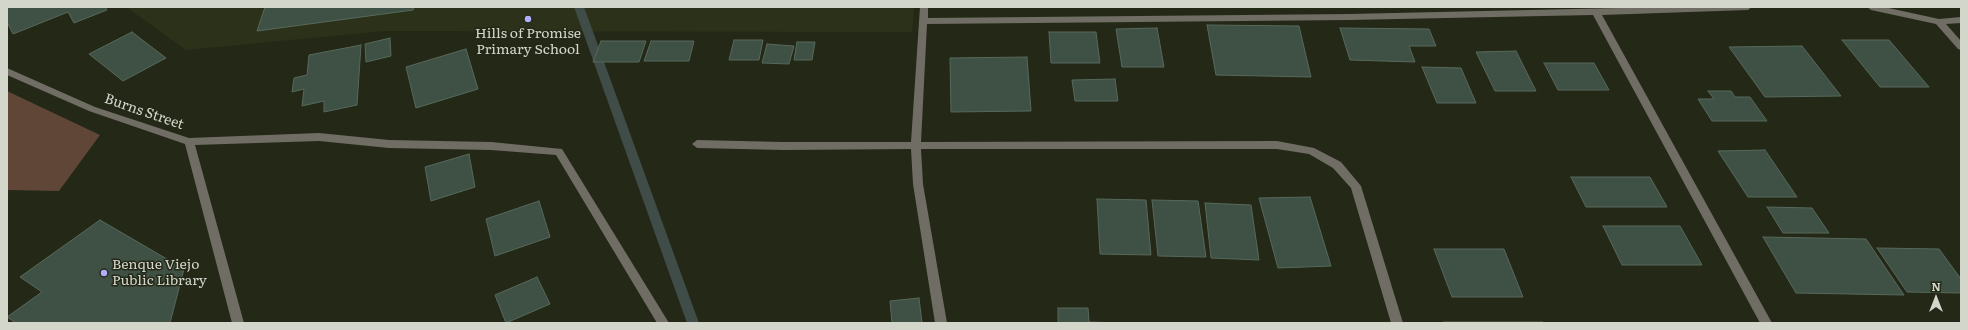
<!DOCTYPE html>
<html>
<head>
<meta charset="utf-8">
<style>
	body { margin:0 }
	#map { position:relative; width:1968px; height:330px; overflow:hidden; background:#242817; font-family:Literata,serif }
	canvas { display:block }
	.frame { position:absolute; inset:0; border:8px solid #d3d6cb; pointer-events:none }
	.north { position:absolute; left:1916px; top:278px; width:40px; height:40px; -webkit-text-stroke:3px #242817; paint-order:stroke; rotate:0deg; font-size:11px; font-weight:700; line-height:16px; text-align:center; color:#d3d6cb }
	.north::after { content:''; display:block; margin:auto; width:14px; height:18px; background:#d3d6cb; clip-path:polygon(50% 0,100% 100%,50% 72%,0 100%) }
</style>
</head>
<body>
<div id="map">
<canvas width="1968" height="330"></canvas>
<div class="frame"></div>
<div class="north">N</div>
</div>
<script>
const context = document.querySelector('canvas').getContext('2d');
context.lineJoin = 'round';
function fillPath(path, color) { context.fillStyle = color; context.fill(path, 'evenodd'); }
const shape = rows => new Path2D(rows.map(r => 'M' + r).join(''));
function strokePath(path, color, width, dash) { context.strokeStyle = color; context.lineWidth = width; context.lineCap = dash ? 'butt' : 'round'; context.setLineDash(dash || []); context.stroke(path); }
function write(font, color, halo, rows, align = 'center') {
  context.font = font + ' Literata,serif'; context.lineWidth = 3; context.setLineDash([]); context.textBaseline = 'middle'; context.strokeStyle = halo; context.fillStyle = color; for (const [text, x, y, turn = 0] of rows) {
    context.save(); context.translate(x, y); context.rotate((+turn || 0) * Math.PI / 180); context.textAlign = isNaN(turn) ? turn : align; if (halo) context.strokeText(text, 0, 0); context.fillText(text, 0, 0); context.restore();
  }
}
const built = shape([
	[126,7,914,7,912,32,384,31,186,50]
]);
const green = shape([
	[7,91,100,135,59,191,7,190]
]);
const stream = shape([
	[574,7,584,7,699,323,687,323,574,7]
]);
const building = shape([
	[7,7,105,7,107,10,74,23,68,12,13,34,7,22,7,7],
	[265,7,414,7,413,10,257,31,265,7],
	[1207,25,1299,26,1311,77,1216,75,1207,25],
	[1157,28,1164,67,1122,67,1116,29,1157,28],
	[1340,28,1429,29,1436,46,1409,46,1415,62,1350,60,1340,28],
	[132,32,166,58,123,81,89,54,132,32],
	[1049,32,1096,32,1100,63,1051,63,1049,32],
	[390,38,391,56,366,62,365,44,390,38],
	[734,40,763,40,759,60,729,60,734,40],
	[1842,40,1889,40,1929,87,1880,87,1842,40],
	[601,41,646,41,639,62,593,62,601,41],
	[651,41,694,41,689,61,644,61,651,41],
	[797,42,815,42,812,60,794,60,797,42],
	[767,44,794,46,789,64,762,63,767,44],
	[361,45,357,105,324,112,324,101,302,106,304,89,292,92,294,78,307,75,309,55,361,45],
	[1802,46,1841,96,1765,97,1729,47,1802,46],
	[466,49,478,89,416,108,406,67,466,49],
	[1516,51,1536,91,1495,91,1476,52,1516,51],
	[1027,57,1031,111,951,112,950,58,1027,57],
	[1544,63,1594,63,1609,90,1558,90,1544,63],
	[1422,67,1461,68,1476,103,1437,103,1422,67],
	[1115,79,1118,101,1075,101,1072,80,1115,79],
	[1708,91,1731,91,1735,97,1750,97,1767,121,1712,121,1698,99,1714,99,1708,91],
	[1765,150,1797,197,1748,197,1718,151,1765,150],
	[469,154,475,187,431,201,425,167,469,154],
	[1571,177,1650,177,1667,207,1586,207,1571,177],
	[1310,197,1331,266,1278,268,1259,198,1310,197],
	[1097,199,1146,200,1151,255,1100,254,1097,199],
	[1152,200,1198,201,1206,257,1158,256,1152,200],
	[539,201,550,237,495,256,486,219,539,201],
	[1205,203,1251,205,1259,260,1211,258,1205,203],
	[1767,207,1812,208,1829,233,1783,233,1767,207],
	[100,220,184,269,170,323,16,323,7,317,42,292,20,277,100,220],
	[1603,226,1680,226,1702,265,1622,265,1603,226],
	[1763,237,1866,239,1904,295,1796,293,1763,237],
	[1877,248,1939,249,1961,279,1961,293,1907,292,1877,248],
	[1434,249,1504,249,1523,297,1452,297,1434,249],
	[537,277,550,304,506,323,495,295,537,277],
	[919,298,922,323,892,323,890,301,919,298],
	[1058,308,1088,308,1089,322,1123,323,1058,323,1058,308],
	[1444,322,1543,322,1544,323,1444,323,1444,322]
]);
const minor = shape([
	[920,7,928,7,928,18,1349,14,1663,7,1752,7,1748,10,1602,15,1772,323,1760,323,1593,15,1349,20,927,24,921,142,1277,141,1314,148,1341,162,1361,186,1403,323,1391,323,1351,188,1333,168,1309,154,1277,149,921,149,923,184,947,323,935,323,913,184,911,149,783,150,697,148,692,144,697,140,783,142,911,142,920,7],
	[1867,7,1884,7,1939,19,1961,17,1961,23,1946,24,1961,41,1961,50,1958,49,1936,24,1871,10,1867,7],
	[7,68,95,107,189,138,319,133,389,140,491,142,562,149,669,323,657,323,556,155,491,150,389,148,319,141,195,145,244,323,232,323,185,144,89,111,7,75,7,68]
]);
const markers = [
	[528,19,4,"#afaefa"],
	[104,273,4,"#afaefa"]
];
const poiNames = [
	["Hills of Promise",528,34],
	["Primary School",528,50],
	["Benque Viejo",112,265,"left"],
	["Public Library",112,281,"left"]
];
const streetNames = [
	["Burns Street",144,112,19]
];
fillPath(built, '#2c321a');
fillPath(green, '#5f4636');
fillPath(stream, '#3f4c47');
fillPath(building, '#3f5144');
strokePath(building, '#57695c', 1);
fillPath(minor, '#706d64');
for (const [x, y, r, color] of markers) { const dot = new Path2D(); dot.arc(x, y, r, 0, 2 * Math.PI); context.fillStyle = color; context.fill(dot); strokePath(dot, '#242817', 1.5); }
write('14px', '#d3d6cb', '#242817', poiNames);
write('14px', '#d3d6cb', '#242817', streetNames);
</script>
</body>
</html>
